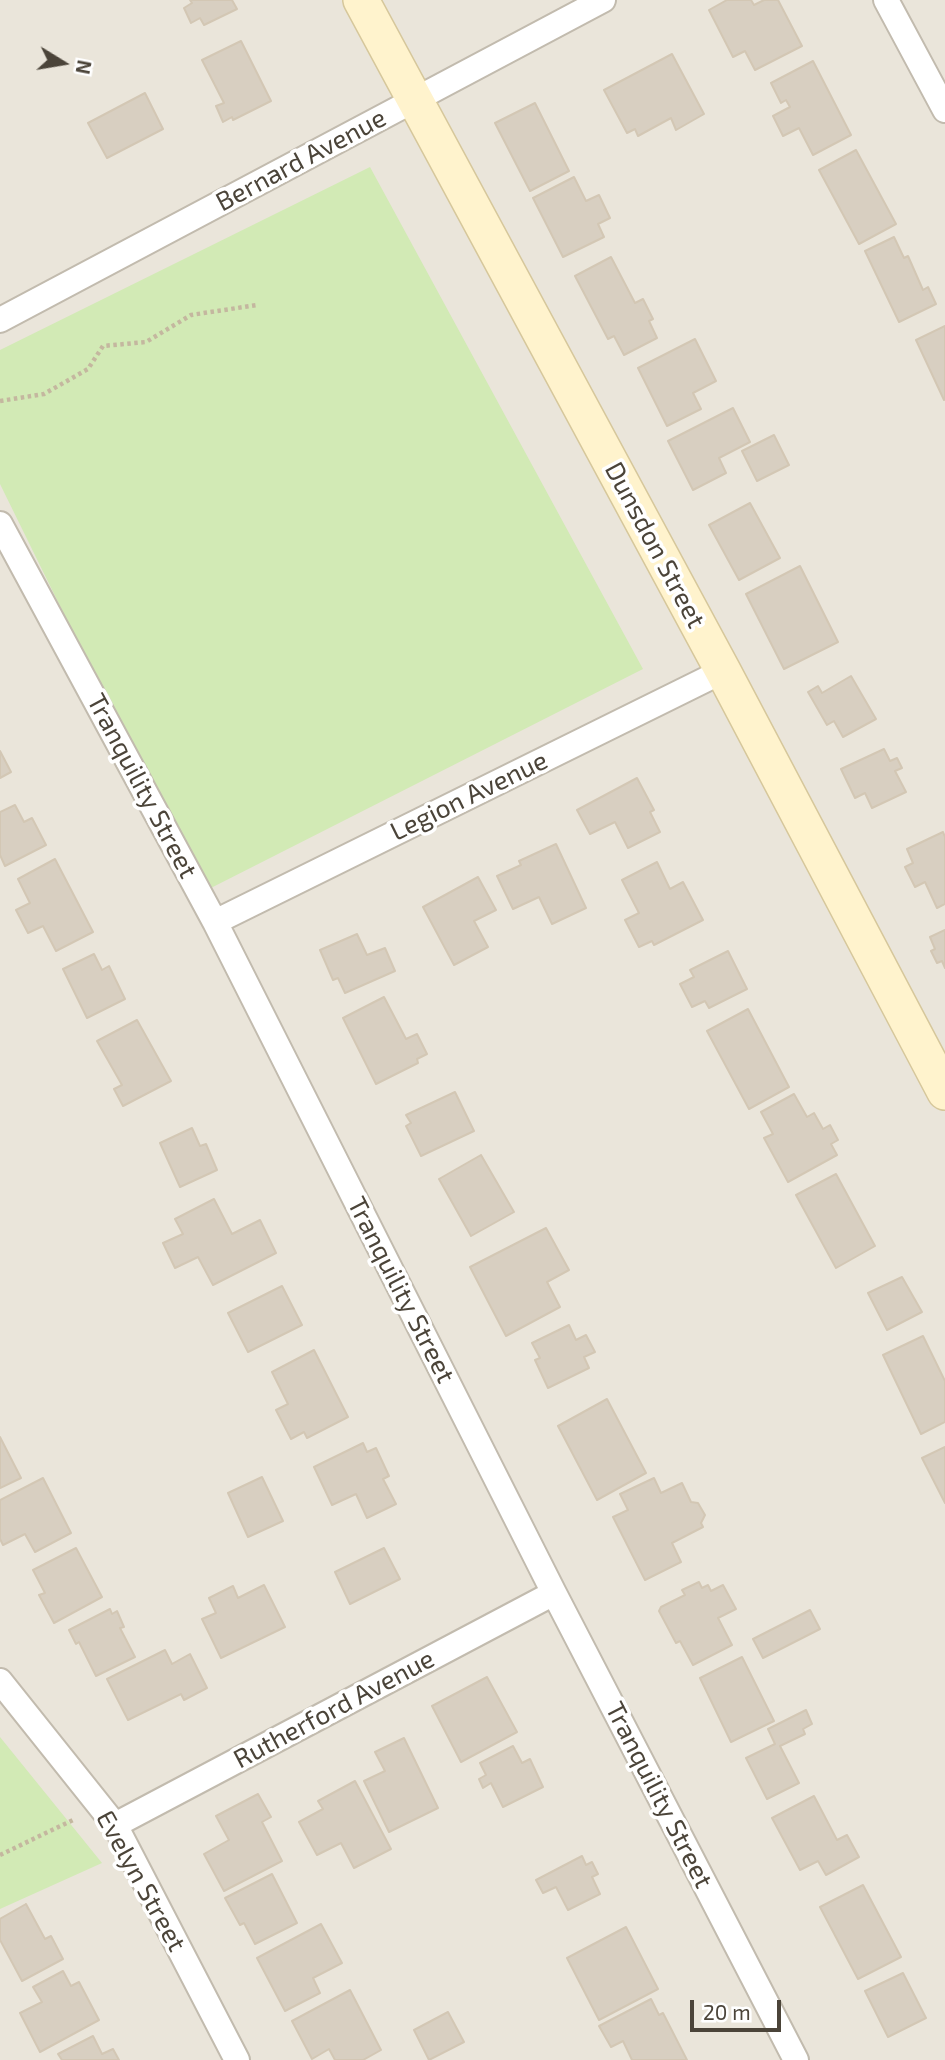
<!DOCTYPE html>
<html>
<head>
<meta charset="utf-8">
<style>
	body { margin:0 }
	#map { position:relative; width:945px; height:2060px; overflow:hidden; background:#f6f3ec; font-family:"Exo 2",sans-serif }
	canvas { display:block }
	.north { position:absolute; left:28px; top:28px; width:70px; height:70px; -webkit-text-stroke:5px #fff; paint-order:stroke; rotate:101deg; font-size:19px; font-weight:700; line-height:28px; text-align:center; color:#4b4439 }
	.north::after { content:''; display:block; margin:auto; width:24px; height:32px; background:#4b4439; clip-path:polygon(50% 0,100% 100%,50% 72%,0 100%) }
	.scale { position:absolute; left:690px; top:2000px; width:91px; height:32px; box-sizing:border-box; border:4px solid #4b4439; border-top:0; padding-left:9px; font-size:21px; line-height:24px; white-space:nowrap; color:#4b4439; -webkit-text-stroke:5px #fff; paint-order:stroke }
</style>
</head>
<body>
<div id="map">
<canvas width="945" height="2060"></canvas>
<div class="north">N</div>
<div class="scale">20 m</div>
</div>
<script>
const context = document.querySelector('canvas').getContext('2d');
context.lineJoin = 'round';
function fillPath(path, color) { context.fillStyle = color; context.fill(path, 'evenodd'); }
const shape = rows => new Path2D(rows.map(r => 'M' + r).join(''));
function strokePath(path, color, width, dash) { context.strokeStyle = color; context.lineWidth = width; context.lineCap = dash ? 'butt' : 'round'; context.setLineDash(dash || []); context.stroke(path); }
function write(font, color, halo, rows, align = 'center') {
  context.font = font + ' "Exo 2",sans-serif'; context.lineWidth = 7; context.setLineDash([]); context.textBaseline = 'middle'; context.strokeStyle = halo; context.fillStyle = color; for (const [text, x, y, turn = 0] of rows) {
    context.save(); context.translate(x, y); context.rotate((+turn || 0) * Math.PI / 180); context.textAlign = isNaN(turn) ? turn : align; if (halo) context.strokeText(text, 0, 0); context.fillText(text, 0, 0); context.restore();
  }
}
const residential = shape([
	[0,0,945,0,945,2060,0,2060]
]);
const green = shape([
	[370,167,643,669,201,893,0,484,0,350],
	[0,1737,102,1863,0,1909]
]);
const building = shape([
	[190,0,232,0,237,9,204,25,200,18,191,23,184,8,192,3,190,0],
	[727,0,751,0,754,5,764,0,778,0,802,46,755,70,745,51,733,57,709,10,727,0],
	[241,41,271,101,233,120,232,117,223,122,216,106,224,103,202,60,241,41],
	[672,54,704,114,676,130,671,118,638,136,635,129,627,133,604,90,672,54],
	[813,61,851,135,813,155,799,128,783,136,773,116,790,107,786,100,781,103,771,83,813,61],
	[145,93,163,129,107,158,88,123,145,93],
	[535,103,569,171,530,191,495,123,535,103],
	[856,150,896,224,859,244,819,170,856,150],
	[574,177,586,201,599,195,610,218,598,224,604,237,563,257,533,198,574,177],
	[894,237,904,258,908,256,923,290,928,287,936,304,899,322,865,251,894,237],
	[611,257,635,303,643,299,653,319,649,321,657,338,624,355,614,336,608,339,575,276,611,257],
	[945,326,945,399,944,400,916,340,945,326],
	[695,339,716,381,693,393,701,409,667,426,638,368,695,339],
	[733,408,750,442,719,458,726,473,693,490,668,441,733,408],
	[774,435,789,465,757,481,742,451,774,435],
	[750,503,780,558,739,580,709,525,750,503],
	[800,566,838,642,784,669,746,594,800,566],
	[851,676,876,719,843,737,834,721,827,725,808,692,818,686,822,693,851,676],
	[884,749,890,761,897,758,902,768,895,771,906,792,872,808,865,793,855,798,841,769,884,749],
	[0,751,11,772,0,778,0,751],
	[637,778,654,810,650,812,660,832,628,848,615,822,590,834,577,810,637,778],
	[15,805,24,822,32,818,46,845,5,866,0,855,0,812,15,805],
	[943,832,945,837,945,904,937,908,925,882,915,887,905,867,913,863,907,849,943,832],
	[556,844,586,908,552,924,539,897,513,909,497,876,521,865,519,861,556,844],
	[55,859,93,932,56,951,43,926,28,933,16,910,30,903,18,879,55,859],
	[657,862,670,889,683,882,703,920,654,945,652,941,639,947,625,920,639,913,622,880,657,862],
	[478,877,496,910,474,921,488,947,454,965,423,907,478,877],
	[945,930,945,968,942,961,937,963,931,951,935,949,930,937,945,930],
	[357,934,367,955,385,948,395,971,345,993,338,978,333,980,320,950,357,934],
	[728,951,747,989,709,1008,705,1001,692,1007,680,984,694,977,690,970,728,951],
	[94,954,102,970,109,966,125,999,87,1018,63,969,94,954],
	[384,997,406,1039,417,1034,427,1054,417,1059,418,1063,376,1084,343,1018,384,997],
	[748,1009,789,1087,749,1109,707,1031,748,1009],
	[137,1020,171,1081,123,1106,114,1089,122,1085,97,1041,137,1020],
	[455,1092,474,1131,421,1156,406,1126,411,1123,406,1115,455,1092],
	[794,1094,807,1117,814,1113,823,1129,830,1125,838,1140,831,1144,837,1155,788,1182,764,1138,773,1134,761,1112,794,1094],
	[192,1128,200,1146,206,1144,217,1170,180,1187,160,1143,192,1128],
	[481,1155,514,1212,471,1236,439,1179,481,1155],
	[836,1174,875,1246,836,1268,796,1195,836,1174],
	[214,1199,232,1234,260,1220,276,1253,213,1285,198,1257,175,1268,163,1243,183,1234,175,1219,214,1199],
	[546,1228,569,1270,547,1282,560,1307,506,1336,470,1267,546,1228],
	[902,1277,922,1312,887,1330,868,1293,902,1277],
	[282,1286,302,1325,248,1352,228,1313,282,1286],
	[569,1325,576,1340,586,1335,595,1352,584,1357,589,1368,548,1388,535,1360,540,1358,532,1343,569,1325],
	[923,1336,945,1381,945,1422,921,1434,883,1355,923,1336],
	[314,1350,348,1417,307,1438,304,1432,291,1439,276,1410,288,1404,272,1372,314,1350],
	[607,1399,646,1473,597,1500,558,1426,607,1399],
	[0,1437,21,1478,0,1488,0,1437],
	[363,1443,367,1452,376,1448,389,1476,383,1479,396,1504,367,1518,356,1494,332,1505,314,1467,363,1443],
	[945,1447,945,1503,922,1458,945,1447],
	[262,1477,283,1521,248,1537,228,1493,262,1477],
	[43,1478,71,1533,35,1552,25,1534,3,1545,0,1539,0,1500,43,1478],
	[654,1478,661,1493,682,1483,691,1502,698,1503,705,1515,701,1523,703,1527,672,1543,681,1562,645,1580,613,1517,628,1510,620,1494,654,1478],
	[76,1548,102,1597,54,1623,39,1595,45,1593,33,1570,76,1548],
	[384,1548,400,1579,350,1604,335,1572,384,1548],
	[699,1582,702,1588,708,1585,711,1591,723,1585,736,1609,718,1618,732,1645,693,1665,680,1641,676,1643,659,1611,661,1607,685,1595,682,1590,699,1582],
	[264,1585,285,1627,221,1658,202,1619,216,1613,209,1598,233,1586,238,1598,264,1585],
	[110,1609,112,1614,117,1611,124,1627,120,1628,135,1657,96,1676,79,1642,76,1644,69,1630,110,1609],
	[810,1610,820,1629,763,1658,753,1639,810,1610],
	[165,1650,172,1664,190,1654,207,1688,184,1700,181,1694,128,1720,107,1679,165,1650],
	[742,1657,774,1721,731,1742,700,1678,742,1657],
	[487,1677,517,1732,461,1762,432,1706,487,1677],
	[806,1710,812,1724,803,1729,805,1734,780,1746,799,1783,767,1799,746,1758,775,1744,768,1729,806,1710],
	[404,1738,438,1808,389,1832,364,1781,385,1771,375,1752,404,1738],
	[513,1746,522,1763,530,1759,543,1787,503,1807,491,1783,483,1788,479,1779,486,1775,480,1763,513,1746],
	[355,1781,391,1849,354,1868,341,1843,317,1855,299,1822,323,1809,318,1801,355,1781],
	[258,1794,271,1817,262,1822,282,1861,224,1891,204,1854,229,1840,216,1816,258,1794],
	[814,1796,837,1840,847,1835,859,1857,826,1875,818,1861,800,1870,772,1818,814,1796],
	[582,1856,586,1865,592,1862,598,1874,592,1877,600,1894,568,1910,556,1887,543,1893,536,1880,582,1856],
	[272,1874,297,1923,255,1944,244,1923,240,1925,225,1898,272,1874],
	[863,1885,901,1957,858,1979,820,1907,863,1885],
	[26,1904,45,1939,51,1936,63,1959,22,1981,0,1940,0,1919,26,1904],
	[321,1924,342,1963,313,1978,320,1993,285,2011,257,1958,321,1924],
	[626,1927,658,1989,599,2020,567,1958,626,1927],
	[63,1971,71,1986,79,1982,99,2020,40,2052,20,2013,42,2002,33,1987,63,1971],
	[903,1973,926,2018,888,2037,865,1991,903,1973],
	[350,1990,381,2050,363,2060,335,2060,329,2049,312,2059,292,2021,350,1990],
	[651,1999,659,2015,663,2013,687,2060,632,2060,623,2041,611,2047,599,2026,651,1999],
	[448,2012,464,2042,429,2060,414,2030,448,2012],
	[93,2036,102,2054,113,2049,119,2060,62,2060,58,2054,93,2036]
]);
const path = shape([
	[0,401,44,394,88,369,103,346,146,342,191,315,257,305],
	[0,1855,75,1819]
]);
const street = shape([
	[886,0,945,110],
	[0,320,603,0],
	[0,524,215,922,554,1593,796,2060],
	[215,922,723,671],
	[0,1681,115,1825,237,2060],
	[115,1825,554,1593]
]);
const secondary = shape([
	[361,0,723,671,945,1092]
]);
const streetNames = [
	["Bernard Avenue",301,160,-28],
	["Dunsdon Street",655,545,62],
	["Tranquility Street",142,786,62],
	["Legion Avenue",469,796,-26],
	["Tranquility Street",401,1290,63],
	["Rutherford Avenue",334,1709,-28],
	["Tranquility Street",659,1795,63],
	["Evelyn Street",141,1881,61]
];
fillPath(residential, '#eae5da');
fillPath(green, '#d2eab5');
fillPath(building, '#d8cfc1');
strokePath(building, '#d3c7b4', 2);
strokePath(street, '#c2bbae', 28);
strokePath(secondary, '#d6c79b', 38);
strokePath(path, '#c4b79f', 4.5, [3.5, 3.5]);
strokePath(street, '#fff', 24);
strokePath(secondary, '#fff3cd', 35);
write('26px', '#4b4439', '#fff', streetNames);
</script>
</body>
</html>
